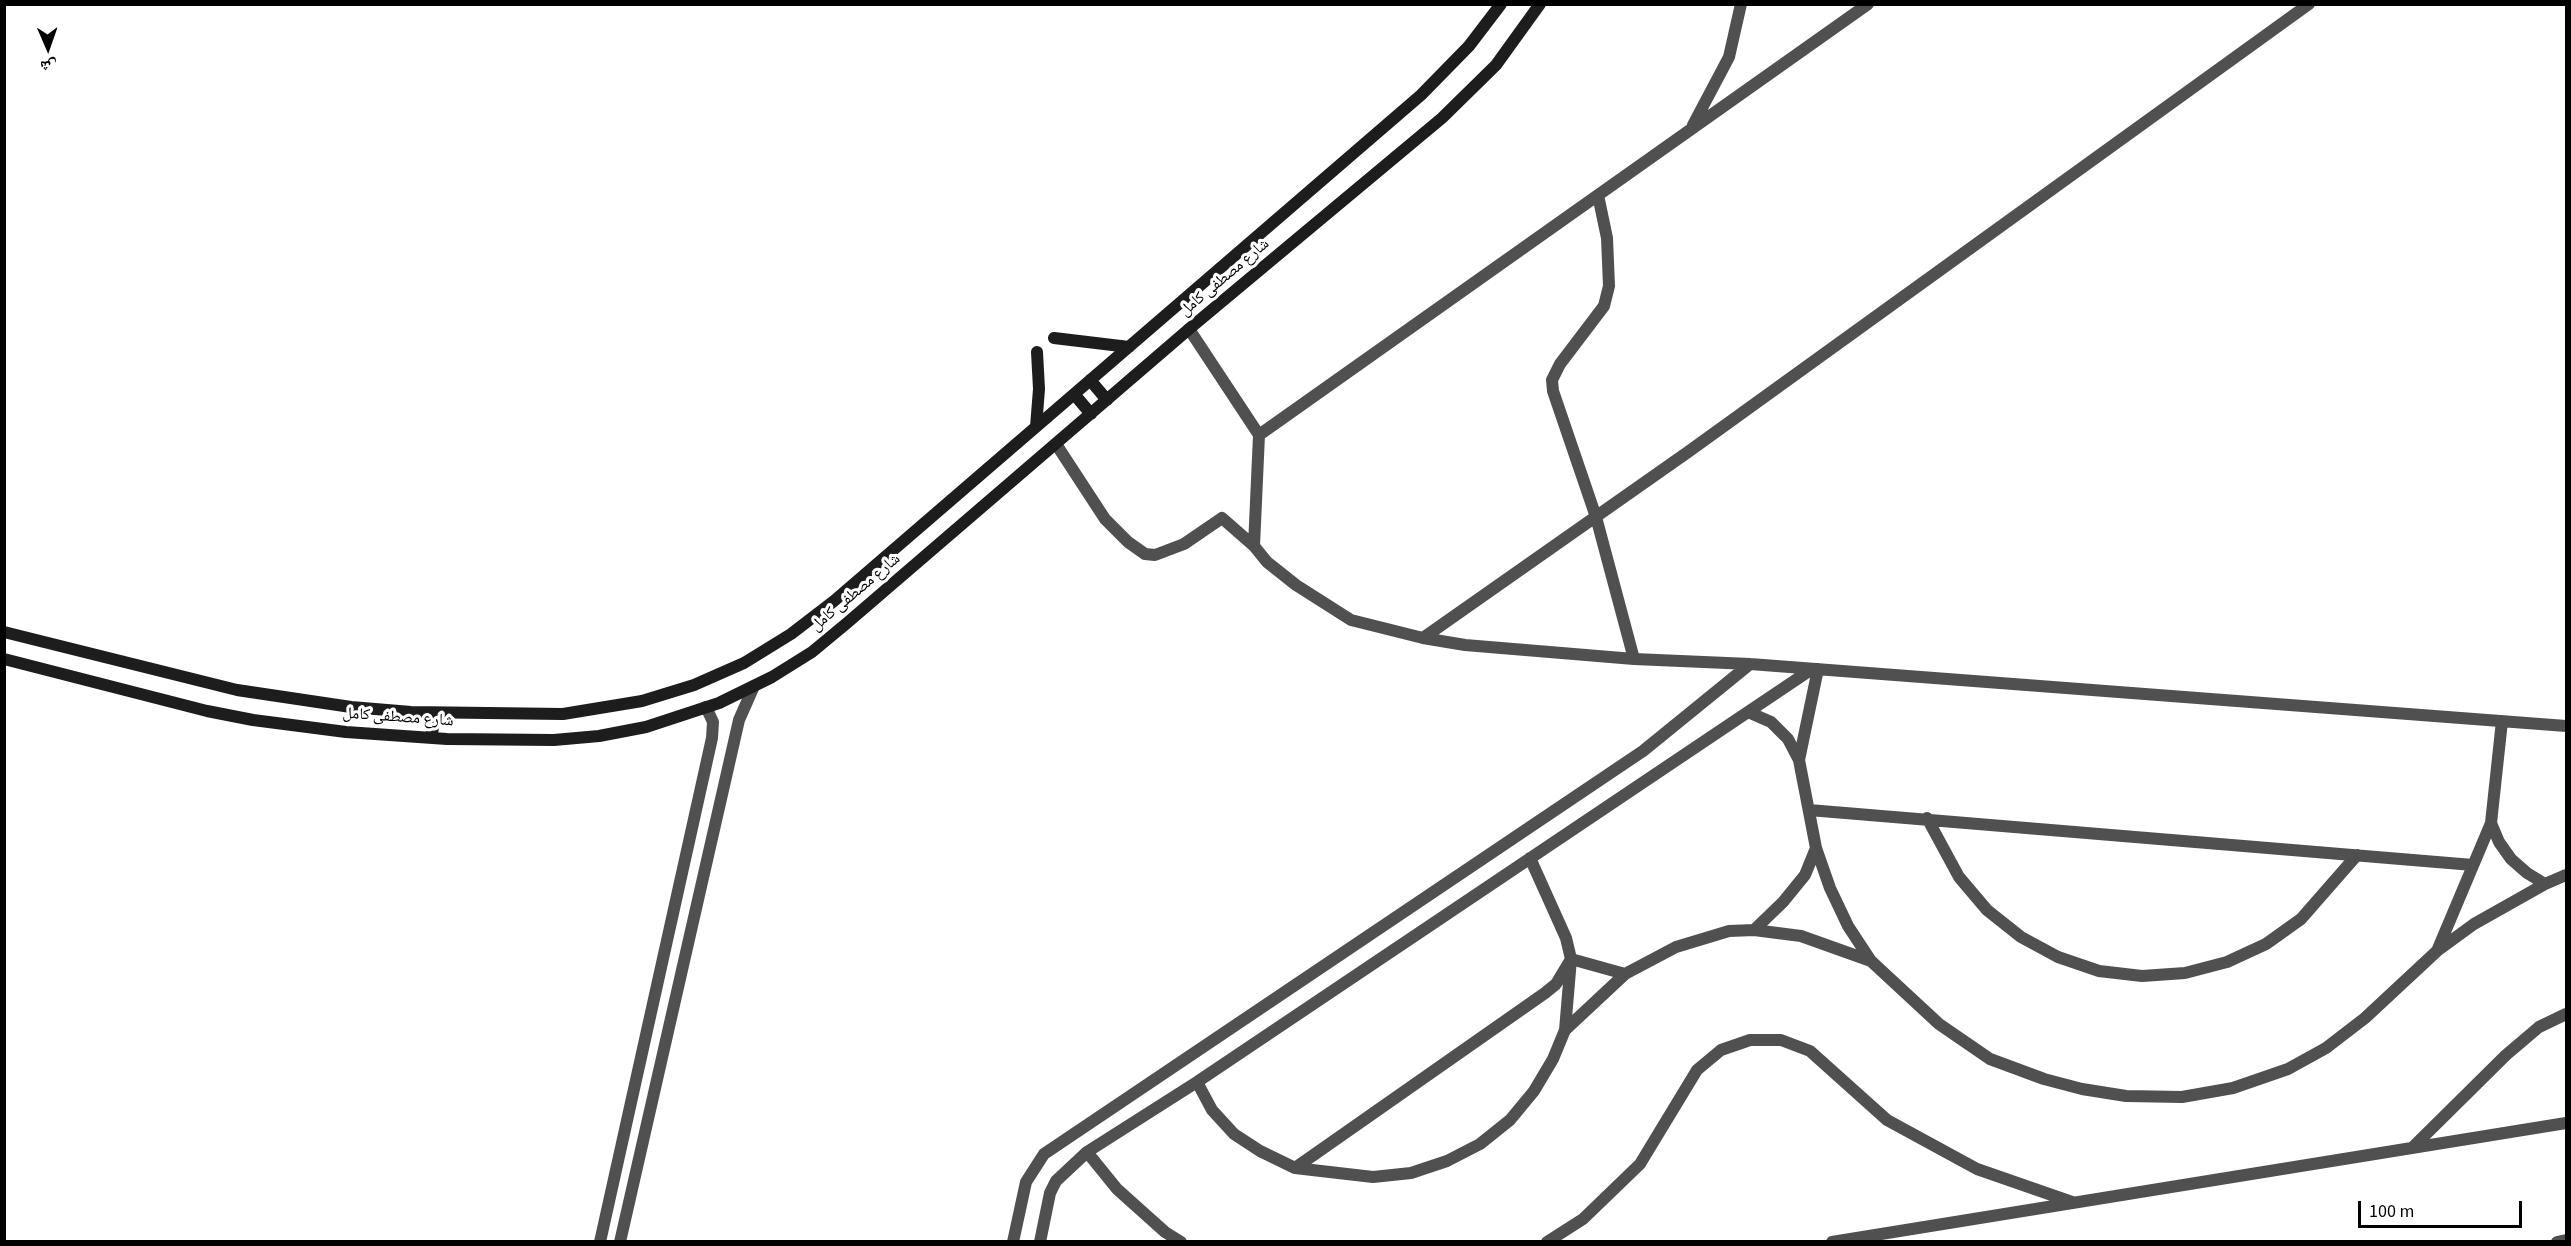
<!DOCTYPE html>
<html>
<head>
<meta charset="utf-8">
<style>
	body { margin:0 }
	#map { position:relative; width:2571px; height:1246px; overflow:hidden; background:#fff; font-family:"Source Sans 3","Noto Naskh Arabic",sans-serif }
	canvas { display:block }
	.frame { position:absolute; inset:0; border:6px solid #000; pointer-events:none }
	.north { position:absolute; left:18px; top:18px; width:60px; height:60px; -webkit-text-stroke:4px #fff; paint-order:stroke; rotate:178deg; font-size:16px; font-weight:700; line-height:24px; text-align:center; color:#000 }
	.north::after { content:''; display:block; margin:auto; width:21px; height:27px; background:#000; clip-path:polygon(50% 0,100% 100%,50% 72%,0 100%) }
	.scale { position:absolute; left:2358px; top:1201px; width:164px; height:27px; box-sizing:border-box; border:3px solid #000; border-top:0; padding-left:8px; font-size:18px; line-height:21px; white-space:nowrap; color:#000; -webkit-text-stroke:4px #fff; paint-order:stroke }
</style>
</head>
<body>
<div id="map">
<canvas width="2571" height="1246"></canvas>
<div class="frame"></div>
<div class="north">ش</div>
<div class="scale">100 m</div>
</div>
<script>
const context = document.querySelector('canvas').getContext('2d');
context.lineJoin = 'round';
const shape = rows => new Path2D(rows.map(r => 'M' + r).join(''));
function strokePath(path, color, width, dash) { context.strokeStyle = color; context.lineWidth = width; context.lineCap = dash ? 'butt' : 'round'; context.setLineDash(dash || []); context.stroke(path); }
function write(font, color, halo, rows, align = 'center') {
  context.font = font + ' "Source Sans 3","Noto Naskh Arabic",sans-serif'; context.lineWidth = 6; context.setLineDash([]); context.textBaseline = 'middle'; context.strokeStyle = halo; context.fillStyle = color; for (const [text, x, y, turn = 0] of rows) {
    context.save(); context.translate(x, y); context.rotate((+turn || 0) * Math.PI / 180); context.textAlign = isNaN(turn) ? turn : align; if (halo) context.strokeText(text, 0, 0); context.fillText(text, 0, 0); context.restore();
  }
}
const street = shape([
	[1693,125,1729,57,1741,4],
	[1598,195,1607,238,1609,286,1604,306,1560,364,1552,380,1553,391,1596,517,1634,659],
	[1189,329,1259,435,1254,546,1267,562,1296,585,1351,620,1423,638,1465,645,1634,659,1750,664,2566,726],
	[1259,435,1868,4],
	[1056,444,1105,519,1128,542,1145,554,1155,555,1184,544,1222,518,1254,546],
	[1423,638,1688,452,2309,4],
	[1818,669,1799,760,1816,848,1830,888,1848,926,1871,961],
	[1748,712,1771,722,1788,739,1799,760],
	[1809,810,2473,865],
	[1927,818,1959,877,1987,910,2021,937,2058,957,2099,971,2142,976,2185,973,2227,962,2266,944,2301,919,2357,855],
	[2491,823,2499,842,2511,859,2527,873,2545,884],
	[1754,930,1783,902,1805,875,1816,848],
	[2437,951,2491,823,2502,721],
	[1565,1030,1625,974,1676,947,1729,931,1754,930,1801,936,1871,961,1939,1024,1990,1059,2044,1079,2082,1089,2126,1096,2182,1097,2233,1088,2288,1069,2326,1048,2365,1018,2437,951,2474,924,2545,884,2566,875],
	[1197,1082,1212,1110,1234,1134,1260,1151,1295,1168,1373,1177,1411,1173,1447,1161,1480,1144,1510,1120,1534,1091,1553,1059,1565,1030,1571,959,1566,938,1530,858],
	[2413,1147,2506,1055,2539,1027,2566,1014],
	[1087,1152,1117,1189,1165,1232,1181,1242],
	[1295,1168,1545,993,1556,984,1571,959,1625,974],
	[600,1242,712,738,713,722,706,707],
	[620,1242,739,720,754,686],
	[1013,1242,1026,1182,1044,1154,1643,751,1750,664],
	[1040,1242,1050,1193,1056,1181,1087,1152,1197,1082,1812,669],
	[1547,1242,1583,1219,1640,1164,1697,1070,1721,1050,1750,1040,1781,1040,1810,1051,1887,1120,1977,1169,2072,1202],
	[1832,1242,2566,1123],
	[2557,1242,2566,1240]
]);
const secondary = shape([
	[1054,338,1129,347],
	[1090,380,1107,400],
	[1074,394,1091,414],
	[1036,427,1039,389,1037,352],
	[4,632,237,690,351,707,411,712,563,714,642,701,694,685,744,663,791,634,834,601,1421,95,1469,46,1501,4],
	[4,659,207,711,253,720,346,732,447,739,554,740,599,736,646,727,719,703,772,677,812,652,847,623,1189,329,1442,118,1496,65,1540,4],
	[432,737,434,713]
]);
const streetNames = [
	["شارع مصطفى كامل",1225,278,-40],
	["شارع مصطفى كامل",856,593,-40],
	["شارع مصطفى كامل",398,718,4]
];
strokePath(street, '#505050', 12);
strokePath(secondary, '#1d1d1d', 12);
write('16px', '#000', '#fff', streetNames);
</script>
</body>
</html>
